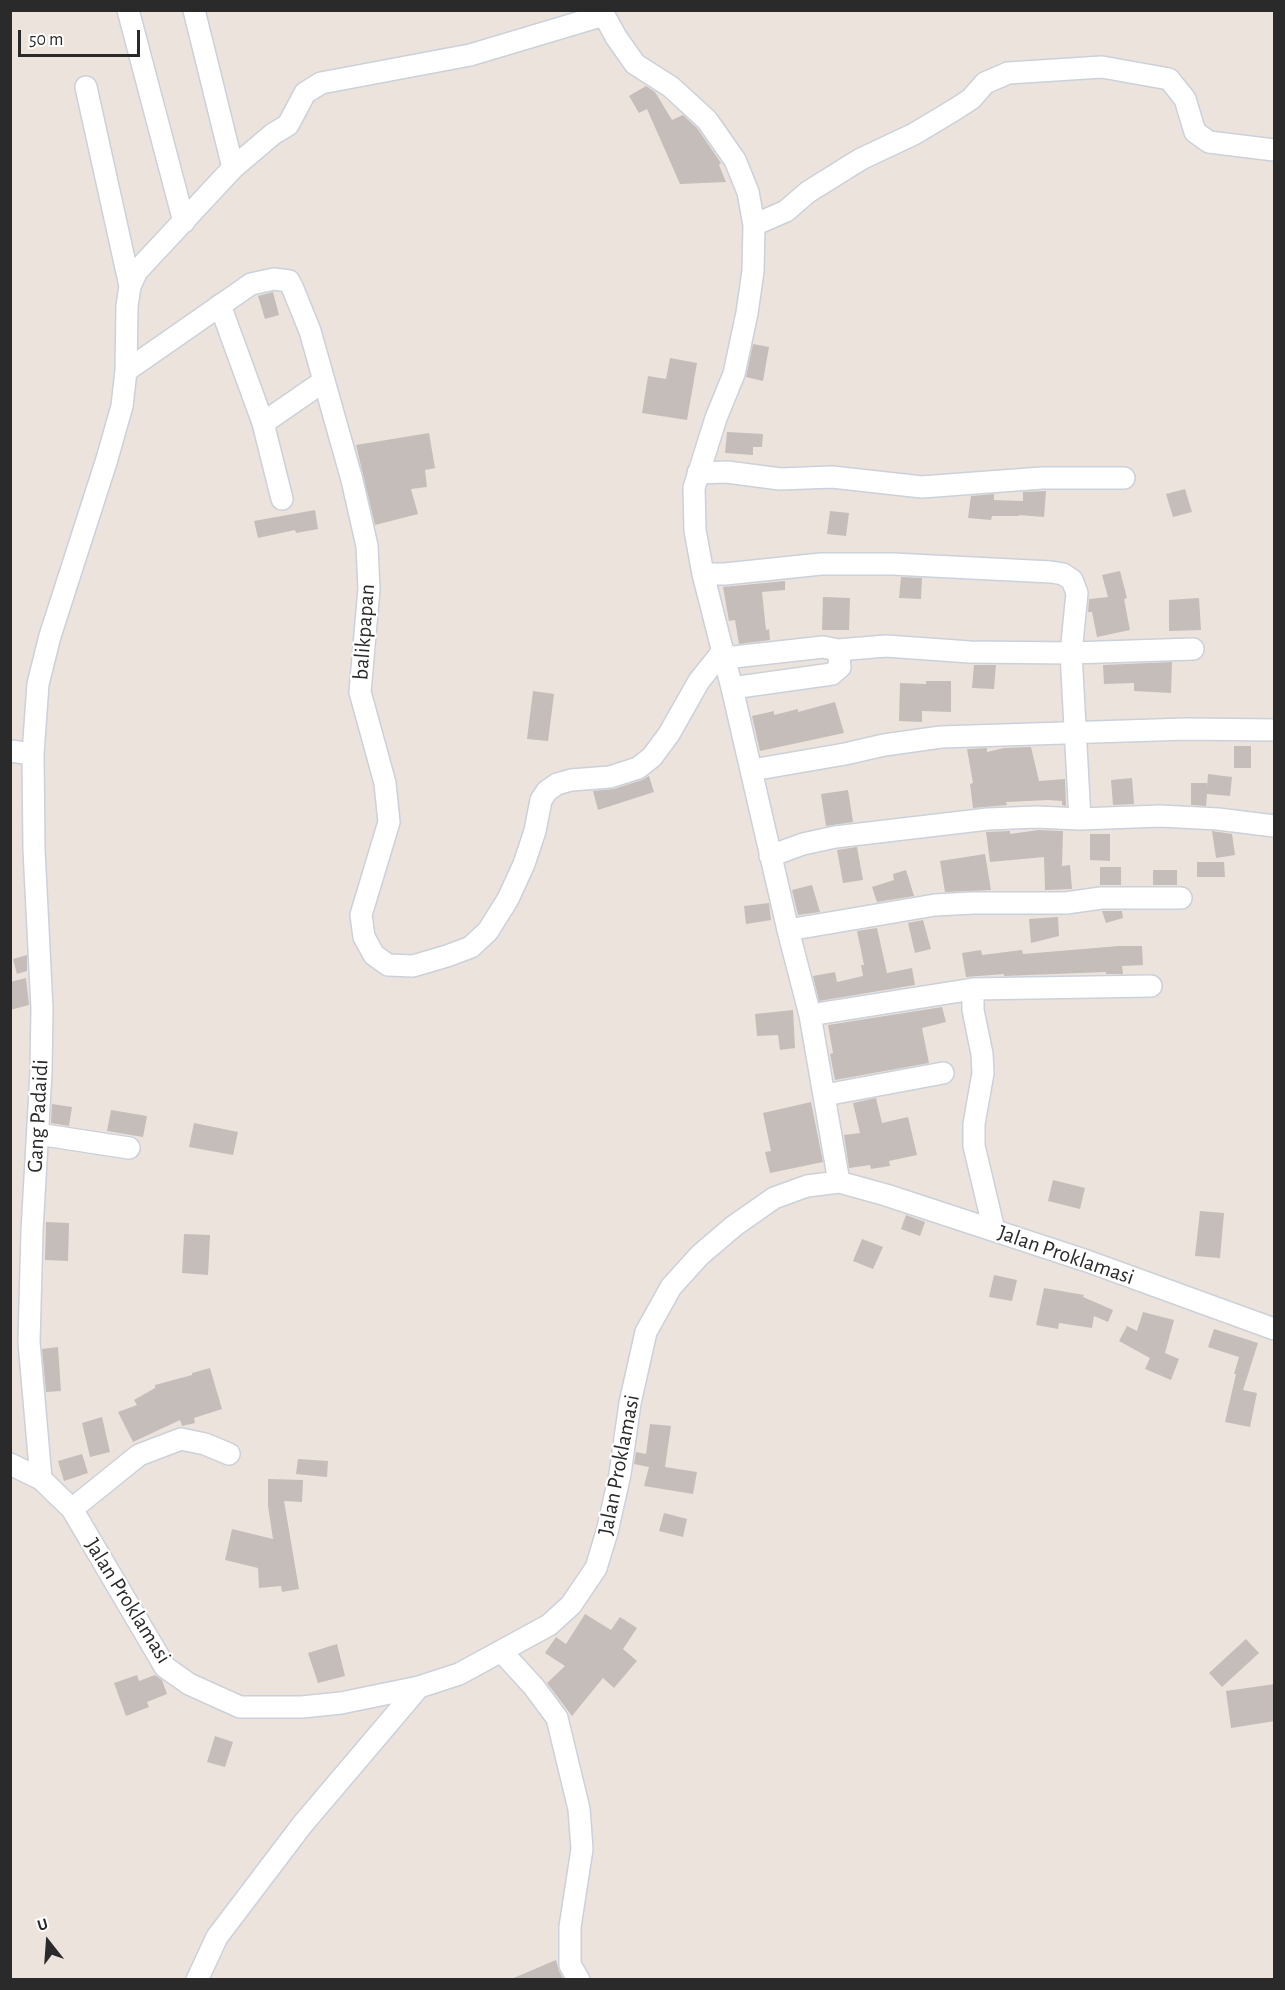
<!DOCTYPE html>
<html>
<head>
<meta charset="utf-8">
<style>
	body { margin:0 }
	#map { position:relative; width:1285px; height:1990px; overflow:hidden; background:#ece3dd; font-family:"Alegreya Sans",sans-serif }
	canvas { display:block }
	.frame { position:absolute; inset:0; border:12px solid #2a2a2a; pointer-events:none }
	.north { position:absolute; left:18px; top:1912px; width:60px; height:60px; -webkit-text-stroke:4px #fff; paint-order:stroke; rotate:343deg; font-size:16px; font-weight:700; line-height:24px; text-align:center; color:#2a2a2a }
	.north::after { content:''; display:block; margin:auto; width:21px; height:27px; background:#2a2a2a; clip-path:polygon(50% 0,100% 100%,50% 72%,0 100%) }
	.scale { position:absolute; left:18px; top:30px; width:122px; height:27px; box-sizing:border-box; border:3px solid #2a2a2a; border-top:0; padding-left:8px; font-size:18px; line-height:21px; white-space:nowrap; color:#2a2a2a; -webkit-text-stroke:4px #fff; paint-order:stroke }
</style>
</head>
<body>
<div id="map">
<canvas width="1285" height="1990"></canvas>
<div class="frame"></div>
<div class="north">U</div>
<div class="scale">50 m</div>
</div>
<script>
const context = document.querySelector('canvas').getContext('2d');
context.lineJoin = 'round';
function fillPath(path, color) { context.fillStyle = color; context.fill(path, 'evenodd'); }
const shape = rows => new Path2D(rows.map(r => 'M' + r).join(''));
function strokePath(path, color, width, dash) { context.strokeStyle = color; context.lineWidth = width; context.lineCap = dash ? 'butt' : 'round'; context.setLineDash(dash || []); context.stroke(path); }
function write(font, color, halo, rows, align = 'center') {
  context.font = font + ' "Alegreya Sans",sans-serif'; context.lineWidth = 4.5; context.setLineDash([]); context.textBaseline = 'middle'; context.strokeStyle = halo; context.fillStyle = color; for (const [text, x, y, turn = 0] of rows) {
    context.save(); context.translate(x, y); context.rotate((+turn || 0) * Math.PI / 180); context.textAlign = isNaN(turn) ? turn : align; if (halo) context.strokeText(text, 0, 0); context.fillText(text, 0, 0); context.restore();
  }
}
const building = shape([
	[646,86,655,92,672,120,683,115,697,128,721,163,719,165,726,182,680,184,647,109,639,113,629,96],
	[273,292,279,315,265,319,258,296],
	[753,344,769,347,763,381,746,377],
	[670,358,697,363,687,420,642,413,648,376,666,379],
	[727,432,763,434,762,447,753,447,753,455,725,453],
	[429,433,435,468,425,470,427,487,411,489,418,514,375,525,356,445],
	[1185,489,1192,512,1173,517,1166,494],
	[1046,491,1044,517,1019,515,1019,516,992,516,991,520,968,518,971,496,994,494,994,500,1023,501,1023,492],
	[315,510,318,529,296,533,295,530,258,538,254,521],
	[830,511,849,513,846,536,827,534],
	[1120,571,1127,598,1124,599,1130,630,1097,637,1092,612,1088,612,1089,599,1108,597,1102,575],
	[901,577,922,578,921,599,899,598],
	[785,581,785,590,762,592,766,630,769,629,770,640,739,644,735,620,729,621,723,587],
	[823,597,850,598,849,630,822,630],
	[1199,598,1201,630,1169,631,1169,600],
	[1172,662,1171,693,1134,691,1134,683,1104,684,1103,665],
	[974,665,996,665,994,689,972,688],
	[926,681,951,681,951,712,922,711,922,722,899,721,900,683,926,684],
	[533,691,554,694,548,741,527,739],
	[835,702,844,733,760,751,752,716,774,711,774,715,798,709,798,712],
	[1234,746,1251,746,1251,768,1234,768],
	[1031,747,1039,781,1065,779,1066,806,1062,805,1062,801,1048,800,1006,802,1007,805,973,808,970,784,973,783,967,749,987,748,987,752,1004,748],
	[1208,774,1232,777,1230,796,1207,794,1206,806,1191,805,1191,783,1207,783,1207,788],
	[649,776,654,792,598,810,593,791,614,789,642,780],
	[1132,778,1134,804,1113,805,1111,780],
	[848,790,853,822,826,826,821,794],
	[1039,830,1063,831,1062,866,1070,865,1072,889,1045,890,1044,857,990,862,986,832,1010,831,1010,834],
	[1212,831,1232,834,1235,855,1216,858],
	[1090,834,1110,834,1110,861,1090,860],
	[857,847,863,880,843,883,837,850],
	[985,854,991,890,945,892,940,861],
	[1197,862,1224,862,1225,877,1197,877],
	[1100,867,1121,867,1121,885,1100,885],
	[906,870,914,896,877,902,872,887,894,880,893,874],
	[1153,870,1177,870,1177,885,1153,885],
	[812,885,820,912,798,915,792,890],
	[769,903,771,920,746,924,744,906],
	[1102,911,1122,911,1123,918,1106,923],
	[1058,917,1059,936,1031,943,1029,919],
	[923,920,931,949,915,953,908,923],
	[877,928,887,973,912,968,915,985,819,1001,813,976,835,972,837,982,863,976,861,965,864,965,857,931],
	[1119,946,1142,946,1143,965,1122,966,1123,974,1106,974,1106,972,1004,976,1004,974,966,977,962,953,981,950,982,955,1022,950,1023,954],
	[27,955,27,971,17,974,13,959],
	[26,978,29,1005,10,1010,10,982],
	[942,1007,946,1022,922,1028,929,1063,835,1080,830,1054,833,1053,828,1025],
	[793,1010,795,1048,780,1050,778,1035,757,1036,755,1014],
	[876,1098,882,1123,908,1117,917,1155,889,1161,890,1166,871,1169,870,1165,849,1168,844,1135,860,1133,853,1103],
	[811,1102,823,1162,770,1173,765,1152,771,1151,763,1113],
	[52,1104,72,1107,69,1126,51,1123],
	[111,1110,147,1116,143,1137,107,1131],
	[194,1123,238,1132,233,1155,189,1147],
	[1053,1180,1085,1188,1080,1209,1048,1201],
	[1200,1211,1224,1213,1220,1258,1195,1256],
	[906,1215,925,1222,920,1236,901,1229],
	[46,1222,69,1223,68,1261,45,1260],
	[184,1234,210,1235,208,1275,182,1273],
	[862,1239,883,1247,873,1269,853,1261],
	[994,1275,1017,1280,1012,1301,989,1297],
	[1044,1288,1084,1295,1083,1297,1113,1310,1108,1322,1094,1316,1092,1328,1059,1323,1058,1329,1036,1325],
	[1143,1312,1174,1320,1165,1353,1179,1359,1171,1380,1145,1369,1150,1358,1119,1341,1127,1326,1137,1331],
	[1214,1329,1258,1343,1243,1390,1257,1393,1250,1427,1225,1422,1236,1374,1234,1374,1239,1357,1208,1347],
	[58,1347,61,1391,46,1392,42,1349],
	[210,1368,222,1409,194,1418,195,1423,182,1426,180,1420,133,1442,118,1412,137,1405,134,1400,155,1388,155,1385,192,1375,192,1373],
	[102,1417,110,1452,90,1457,82,1423],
	[650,1424,671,1426,665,1467,697,1472,693,1494,644,1486,649,1467,634,1464,636,1452,646,1454],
	[82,1454,88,1473,64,1481,58,1461],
	[298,1459,328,1461,327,1477,296,1474],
	[268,1479,303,1480,302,1502,284,1501,299,1589,282,1592,281,1586,259,1588,258,1568,225,1560,232,1529,273,1539,268,1506],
	[664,1513,687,1519,683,1537,659,1531],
	[585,1614,611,1630,620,1617,637,1628,623,1649,637,1661,614,1688,603,1678,572,1716,547,1683,565,1666,545,1653,556,1637,566,1644],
	[1246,1639,1259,1653,1222,1687,1209,1673],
	[337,1644,345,1676,318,1683,308,1653],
	[137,1675,139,1681,155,1675,162,1680,167,1694,147,1702,149,1707,126,1716,114,1683],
	[1275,1684,1275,1721,1231,1728,1226,1691],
	[215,1736,233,1742,225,1767,207,1762],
	[556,1960,559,1971,564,1980,509,1980]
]);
const minor = shape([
	[128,10,184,222],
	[194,10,233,168],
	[604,10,604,15,616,37,635,64,671,87,707,120,735,160,748,192,754,225,753,271,747,313,734,374,716,418,694,488,695,530,703,574,732,688,788,930,810,1015,839,1182],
	[86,87,130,286],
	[754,225,786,211,808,192,861,159,914,134,954,110,971,99,985,83,1008,73,1102,67,1169,79,1185,99,1195,132,1209,142,1274,150],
	[220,305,263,423,282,499],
	[126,371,251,284,274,279,289,281,293,289,310,331,352,480,367,546,369,589,360,692,385,783,389,822,361,915,364,937,374,955,388,965,413,966,447,956,471,947,488,931,508,899,524,864,535,831,541,800,547,791,557,784,571,780,610,777,638,768,652,757,669,734,699,681,723,651],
	[263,423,324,381],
	[698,473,727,472,780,479,832,477,922,487,1042,478,1124,478],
	[703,574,725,574,821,564,893,564,1051,572,1063,574,1072,580,1077,593,1071,653,1080,819],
	[725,658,823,647,838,650,886,646,970,652,1071,653,1193,649],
	[732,688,832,674,840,667,838,650],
	[10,751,33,754],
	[752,770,845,754,884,745,941,737,1186,729,1274,730],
	[770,856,803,844,835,837,988,819,1037,817,1080,819,1160,816,1218,819,1274,826],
	[788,930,935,905,973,903,1066,903,1101,898,1181,898],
	[810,1015,973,989],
	[825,1095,943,1073],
	[38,1134,129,1148],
	[994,1230,974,1146,974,1124,983,1073,982,1054,973,1010,973,989,1151,986],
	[10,1464,41,1479,72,1509,165,1667,189,1684,240,1707,302,1707,341,1703,419,1687,459,1674,549,1625,571,1605,596,1568,607,1532,620,1474,630,1403,646,1332,671,1287,700,1255,734,1226,774,1198,807,1186,839,1182,886,1195,1087,1261,1274,1329],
	[41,1479,29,1342,32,1231,41,1072,42,1008,34,850,33,754,38,684,50,636,107,459,122,406,126,371,127,306,130,286,137,271,233,168,273,134,288,125,305,93,321,83,470,55,604,15],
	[72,1509,139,1455,181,1439,205,1444,229,1454],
	[502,1652,534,1687,557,1718,579,1809,582,1849,570,1927,570,1965,579,1980],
	[197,1980,217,1937,302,1825,419,1687]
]);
const streetNames = [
	["balikpapan",364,632,-86],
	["Gang Padaidi",38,1116,-87],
	["Jalan Proklamasi",1066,1255,19],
	["Jalan Proklamasi",619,1465,-79],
	["Jalan Proklamasi",128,1601,58]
];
fillPath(building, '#c4bdb9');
strokePath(minor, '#cbd1db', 24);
strokePath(minor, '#fff', 21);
write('22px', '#2a2a2a', '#fff', streetNames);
</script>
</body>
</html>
